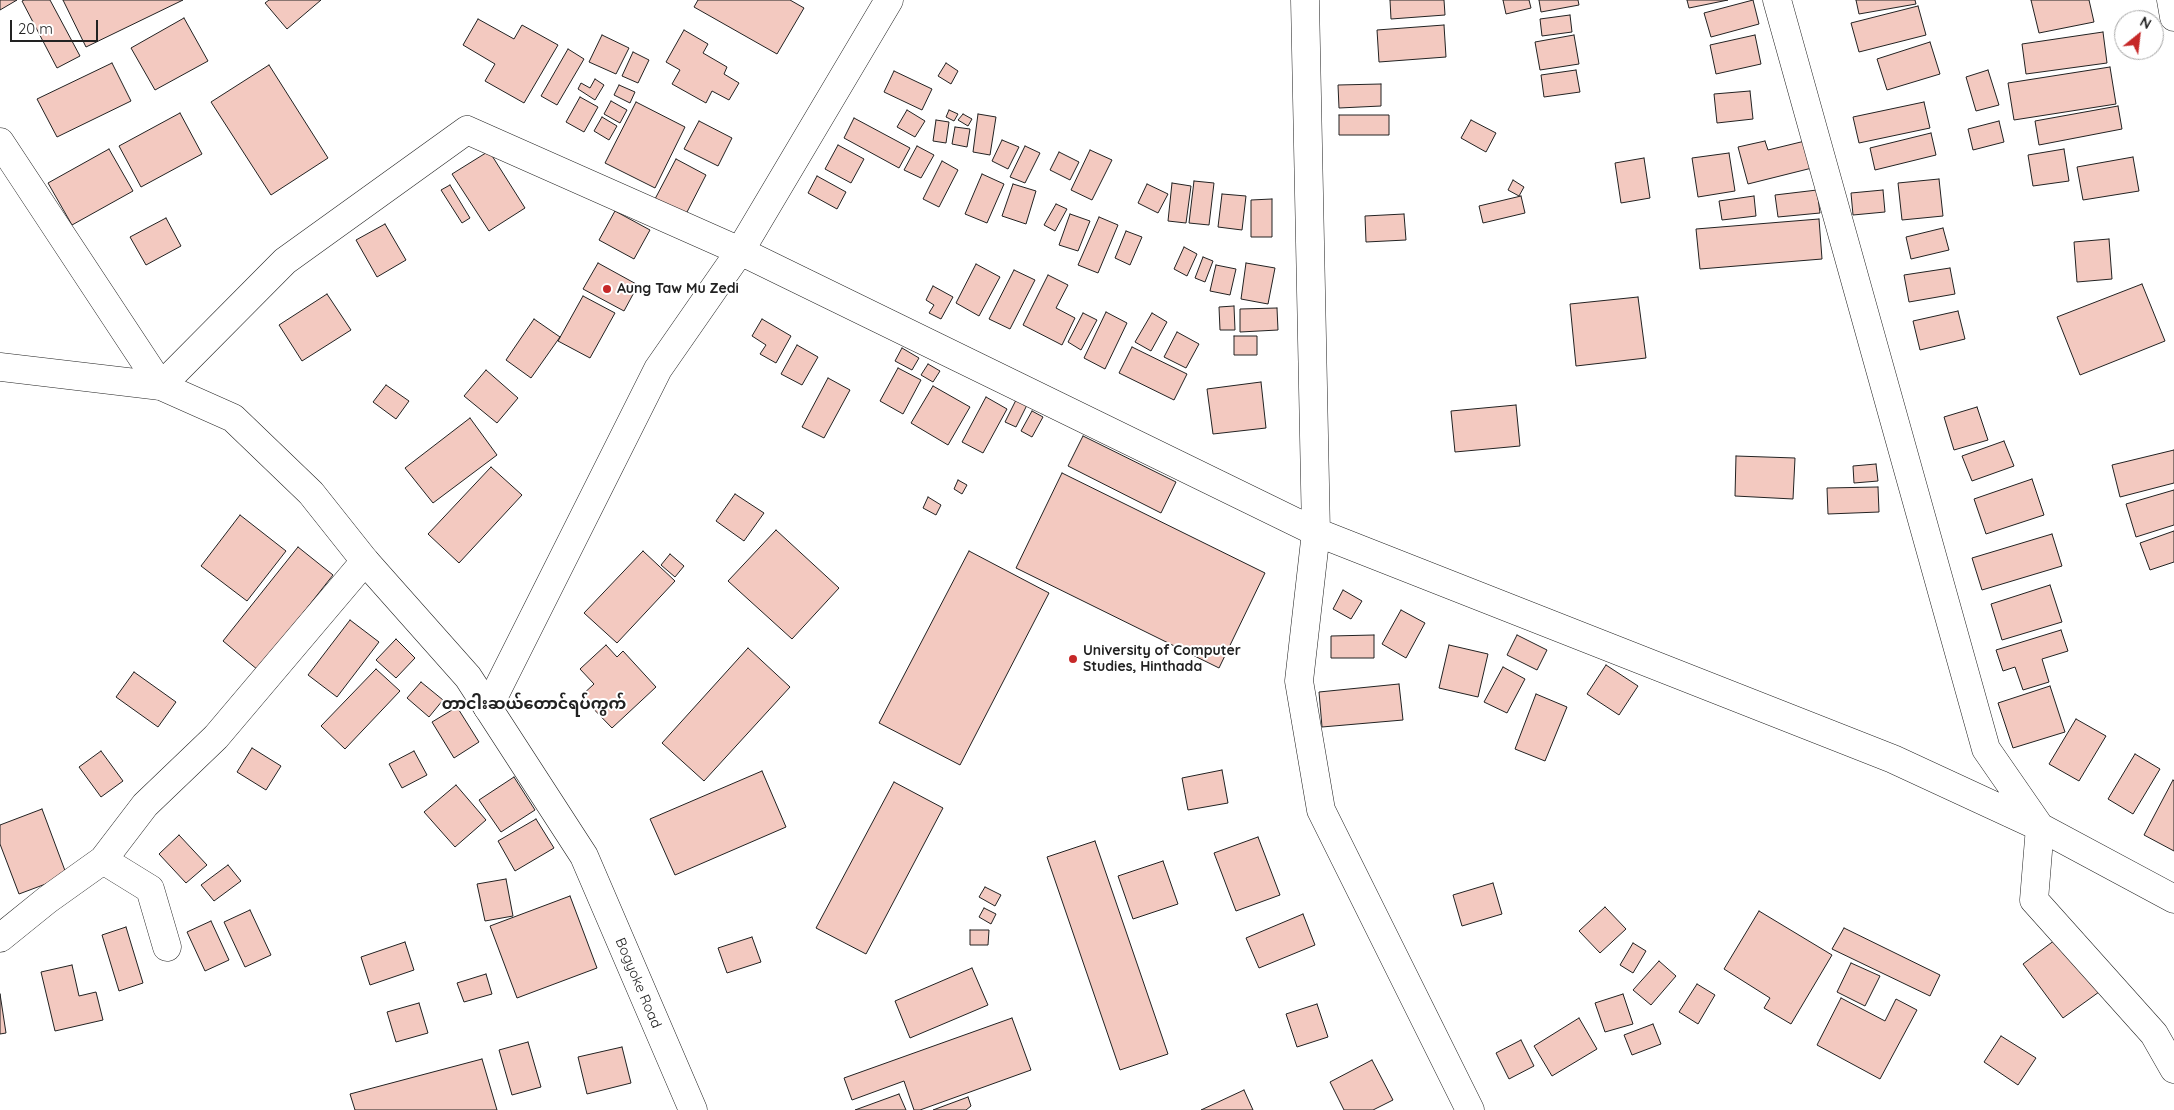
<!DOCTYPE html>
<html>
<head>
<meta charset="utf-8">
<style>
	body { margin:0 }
	#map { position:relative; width:2174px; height:1110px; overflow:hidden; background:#fff; font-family:Quicksand,sans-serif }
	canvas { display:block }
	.north { position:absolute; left:2114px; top:10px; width:50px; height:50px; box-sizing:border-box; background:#fff; border:1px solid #a7a7a7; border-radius:50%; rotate:29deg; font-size:14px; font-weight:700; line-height:20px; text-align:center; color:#222 }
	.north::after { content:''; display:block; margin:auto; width:18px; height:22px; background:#c62828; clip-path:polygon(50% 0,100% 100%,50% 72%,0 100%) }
	.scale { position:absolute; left:10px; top:20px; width:88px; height:22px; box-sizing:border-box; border:2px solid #222; border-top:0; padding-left:6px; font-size:15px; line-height:18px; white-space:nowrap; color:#222; -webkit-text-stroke:4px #fff; paint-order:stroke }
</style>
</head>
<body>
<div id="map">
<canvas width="2174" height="1110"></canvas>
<div class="north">N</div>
<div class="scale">20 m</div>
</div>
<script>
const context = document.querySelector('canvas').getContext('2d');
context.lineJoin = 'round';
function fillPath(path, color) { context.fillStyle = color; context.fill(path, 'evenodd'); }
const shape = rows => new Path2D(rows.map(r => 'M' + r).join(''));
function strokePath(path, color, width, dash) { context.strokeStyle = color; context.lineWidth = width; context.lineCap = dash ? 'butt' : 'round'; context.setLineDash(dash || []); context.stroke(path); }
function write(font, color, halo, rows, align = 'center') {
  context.font = font + ' Quicksand,"Noto Sans Myanmar",sans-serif'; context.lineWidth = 4; context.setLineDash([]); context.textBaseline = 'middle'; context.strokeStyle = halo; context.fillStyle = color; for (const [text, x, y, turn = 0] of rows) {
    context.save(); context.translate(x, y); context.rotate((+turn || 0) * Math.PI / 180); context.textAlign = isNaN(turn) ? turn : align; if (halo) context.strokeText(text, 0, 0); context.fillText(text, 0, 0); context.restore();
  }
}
const building = shape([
	[0,0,17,0,0,10,0,0],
	[24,0,50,0,80,56,57,68,22,1,24,0],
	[63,0,183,0,86,47,63,0],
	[269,0,321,0,287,29,265,3,269,0],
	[698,0,790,0,804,8,777,54,694,7,698,0],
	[1390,0,1444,0,1445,15,1391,19,1390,0],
	[1503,0,1529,0,1531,8,1506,14,1503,0],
	[1539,0,1578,0,1579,5,1541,12,1539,0],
	[1687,0,1728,0,1689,8,1687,0],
	[1753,0,1759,24,1711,37,1704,13,1753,0],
	[1856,0,1915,0,1916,4,1859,14,1856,0],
	[2031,0,2089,0,2094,22,2039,33,2031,0],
	[1918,6,1926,35,1859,52,1851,23,1918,6],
	[1570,15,1572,32,1542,36,1540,19,1570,15],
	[184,18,208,61,155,90,131,48,184,18],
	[478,19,514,39,522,25,558,45,524,103,485,81,495,64,463,45,478,19],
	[1444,25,1446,57,1379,62,1377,30,1444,25],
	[684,30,708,44,703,53,727,67,724,74,739,83,729,100,712,91,706,103,672,84,680,70,666,62,684,30],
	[2103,32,2107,63,2026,74,2022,44,2103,32],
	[602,35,629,48,616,74,589,62,602,35],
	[1574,35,1579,64,1540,70,1535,42,1574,35],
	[1755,35,1761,64,1716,74,1710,45,1755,35],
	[1930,42,1940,74,1887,90,1877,59,1930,42],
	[568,49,584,59,557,105,541,96,568,49],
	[633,52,649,60,638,83,622,76,633,52],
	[112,63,131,101,57,137,37,99,112,63],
	[946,63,958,71,951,84,938,76,946,63],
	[269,65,328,158,271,195,211,102,269,65],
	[2110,67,2116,104,2014,120,2008,83,2110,67],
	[1576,70,1580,92,1544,97,1541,75,1576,70],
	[1988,70,1999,105,1976,111,1966,77,1988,70],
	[894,71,932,89,922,110,884,92,894,71],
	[595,79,604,85,595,100,578,89,581,83,590,88,595,79],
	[1381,84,1381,106,1339,108,1338,85,1381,84],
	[619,85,635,92,630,103,614,95,619,85],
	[1750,91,1753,119,1717,123,1714,94,1750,91],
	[580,97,598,107,584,132,566,122,580,97],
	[611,101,627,110,620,123,604,114,611,101],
	[636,102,685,127,655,188,605,163,636,102],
	[1924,102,1930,128,1859,143,1853,117,1924,102],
	[2118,106,2122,129,2039,145,2035,121,2118,106],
	[907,110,925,121,915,137,897,127,907,110],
	[949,110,958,114,954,121,946,117,949,110],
	[180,113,202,154,141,187,119,146,180,113],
	[963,114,972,119,968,126,958,120,963,114],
	[978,114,996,117,990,155,973,152,978,114],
	[1339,115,1389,115,1389,135,1339,135,1339,115],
	[602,117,617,126,609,140,594,131,602,117],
	[854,118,910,148,899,168,844,138,854,118],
	[936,120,949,122,946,143,933,141,936,120],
	[1471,120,1496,133,1486,152,1461,138,1471,120],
	[699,121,732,138,718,166,684,149,699,121],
	[1999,121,2004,142,1973,150,1968,129,1999,121],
	[955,127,970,129,967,147,952,144,955,127],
	[1931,133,1936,155,1875,170,1870,148,1931,133],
	[1002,140,1019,147,1008,169,992,161,1002,140],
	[1765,141,1768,150,1805,141,1812,168,1748,184,1738,147,1765,141],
	[838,145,864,159,851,183,825,169,838,145],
	[917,146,934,155,921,178,904,170,917,146],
	[1025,146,1040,153,1025,183,1010,177,1025,146],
	[109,149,133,191,72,225,48,183,109,149],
	[2064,149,2069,181,2033,186,2028,155,2064,149],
	[1090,150,1112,160,1092,200,1071,190,1090,150],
	[489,151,525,208,489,231,452,174,489,151],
	[1059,152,1079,162,1070,180,1050,170,1059,152],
	[1729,153,1735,191,1698,197,1692,158,1729,153],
	[2133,157,2139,191,2083,200,2077,167,2133,157],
	[1644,158,1650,198,1621,203,1615,163,1644,158],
	[676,159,706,175,686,214,655,199,676,159],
	[942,161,958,170,939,207,923,199,942,161],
	[982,174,1004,184,987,223,965,214,982,174],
	[817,176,846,192,837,209,808,193,817,176],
	[1939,179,1943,216,1902,220,1898,183,1939,179],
	[1513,180,1524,187,1519,196,1508,190,1513,180],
	[1194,181,1214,183,1209,225,1189,223,1194,181],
	[1172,183,1191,186,1186,223,1168,221,1172,183],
	[1013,184,1036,191,1026,224,1002,216,1013,184],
	[1147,184,1168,194,1158,213,1138,203,1147,184],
	[450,185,470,218,462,223,441,190,450,185],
	[1817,190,1820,213,1778,217,1775,195,1817,190],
	[1883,190,1885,212,1853,215,1851,193,1883,190],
	[1222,194,1246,196,1242,230,1218,227,1222,194],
	[1521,196,1525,213,1483,223,1479,206,1521,196],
	[1754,196,1756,216,1722,220,1719,201,1754,196],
	[1272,199,1272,237,1251,237,1251,200,1272,199],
	[1056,204,1067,209,1055,231,1044,225,1056,204],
	[615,211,650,230,634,259,599,240,615,211],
	[1070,214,1090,221,1078,251,1059,245,1070,214],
	[1404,214,1406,240,1366,242,1365,216,1404,214],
	[1099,217,1118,225,1098,273,1078,265,1099,217],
	[166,218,181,246,146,265,130,237,166,218],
	[1819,219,1822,259,1700,269,1696,229,1819,219],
	[385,224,406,260,377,277,356,240,385,224],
	[1943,228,1949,250,1911,259,1906,237,1943,228],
	[1126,231,1142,237,1130,265,1115,258,1126,231],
	[2109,239,2112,279,2077,282,2074,242,2109,239],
	[1184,247,1197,254,1187,276,1174,269,1184,247],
	[1203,257,1213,261,1205,282,1195,278,1203,257],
	[598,263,638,285,624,311,583,289,598,263],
	[1246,263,1275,268,1268,304,1241,299,1246,263],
	[976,264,1000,277,979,316,956,303,976,264],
	[1216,265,1236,269,1230,295,1210,291,1216,265],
	[1950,268,1955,294,1909,302,1904,275,1950,268],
	[1014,270,1035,280,1010,329,989,319,1014,270],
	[1048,275,1068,285,1056,308,1075,318,1062,345,1023,325,1048,275],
	[2142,284,2165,341,2080,375,2057,317,2142,284],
	[933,286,953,297,941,319,929,313,934,305,926,300,933,286],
	[327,294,351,330,302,361,279,325,327,294],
	[583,296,615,313,590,358,558,341,583,296],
	[1638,297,1646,358,1576,366,1570,304,1638,297],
	[1234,306,1235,330,1220,330,1219,307,1234,306],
	[1277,308,1278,330,1240,332,1240,309,1277,308],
	[1958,311,1965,339,1920,350,1913,321,1958,311],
	[1106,312,1127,323,1105,369,1084,358,1106,312],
	[1083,313,1097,320,1081,350,1068,342,1083,313],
	[1152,313,1167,322,1151,351,1135,342,1152,313],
	[534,319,560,337,531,378,506,360,534,319],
	[762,319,791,336,776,363,760,354,766,345,752,336,762,319],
	[1177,332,1199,344,1186,368,1164,357,1177,332],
	[1234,336,1257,336,1257,355,1234,355,1234,336],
	[797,345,818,357,802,385,781,374,797,345],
	[1132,347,1187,374,1174,400,1119,373,1132,347],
	[902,348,919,358,912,370,895,361,902,348],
	[928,364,940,371,933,382,921,375,928,364],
	[898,368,921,380,903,414,880,401,898,368],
	[486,370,518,398,497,423,464,396,486,370],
	[828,378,850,390,824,438,802,427,828,378],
	[1261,382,1266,428,1213,434,1207,389,1261,382],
	[386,385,409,401,396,419,373,402,386,385],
	[933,386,970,407,948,445,911,423,933,386],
	[986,397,1007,409,983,453,962,442,986,397],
	[1016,400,1027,405,1016,427,1005,422,1016,400],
	[1516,405,1520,446,1455,452,1451,411,1516,405],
	[1977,407,1988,440,1954,450,1944,417,1977,407],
	[1032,411,1043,417,1032,437,1021,431,1032,411],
	[470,418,497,455,433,503,405,468,470,418],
	[1083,436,1176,482,1161,513,1068,466,1083,436],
	[2004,441,2014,466,1972,481,1962,456,2004,441],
	[2174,450,2174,483,2120,497,2112,465,2174,450],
	[1736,456,1795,458,1793,499,1735,496,1736,456],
	[1876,464,1878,481,1854,483,1853,466,1876,464],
	[491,467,522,495,459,563,428,534,491,467],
	[1062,473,1265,573,1219,668,1016,568,1062,473],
	[2032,479,2044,515,1986,534,1974,499,2032,479],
	[958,480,967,485,962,494,954,489,958,480],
	[1878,487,1879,512,1828,514,1827,488,1878,487],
	[2174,490,2174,525,2136,537,2126,504,2174,490],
	[735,494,764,513,744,541,716,521,735,494],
	[928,497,941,505,936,515,923,508,928,497],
	[240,515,286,551,247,601,201,566,240,515],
	[776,530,839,588,792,639,728,581,776,530],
	[2174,531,2174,562,2150,570,2140,543,2174,531],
	[2052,534,2062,566,1982,590,1972,558,2052,534],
	[298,547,333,575,258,670,223,641,298,547],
	[643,551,675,581,617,643,584,613,643,551],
	[969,551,1049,593,960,765,879,723,969,551],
	[670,554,684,566,675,577,661,565,670,554],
	[2050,585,2062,622,2002,640,1991,604,2050,585],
	[1343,590,1362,601,1351,619,1333,609,1343,590],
	[1401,610,1425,623,1406,658,1382,644,1401,610],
	[350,620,379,642,337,697,308,675,350,620],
	[2061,630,2068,651,2042,659,2049,682,2023,690,2015,667,2003,671,1996,650,2061,630],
	[1374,635,1374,658,1331,658,1331,636,1374,635],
	[1517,635,1547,650,1537,670,1507,655,1517,635],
	[396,639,415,658,396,678,376,660,396,639],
	[606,645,617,657,623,651,656,687,612,728,581,696,594,684,580,669,606,645],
	[1449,645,1488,654,1478,697,1439,688,1449,645],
	[748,648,790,687,704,781,662,743,748,648],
	[1606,665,1638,686,1619,715,1587,694,1606,665],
	[1503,667,1525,679,1507,713,1484,702,1503,667],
	[376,669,400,691,345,749,321,726,376,669],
	[134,672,176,702,158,727,116,697,134,672],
	[421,682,443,700,429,717,407,698,421,682],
	[1399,684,1403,720,1322,727,1319,692,1399,684],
	[2050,686,2065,732,2013,748,1998,703,2050,686],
	[1536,694,1567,707,1545,761,1515,749,1536,694],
	[457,707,479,742,454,758,432,722,457,707],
	[2076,719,2106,736,2079,781,2049,764,2076,719],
	[252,748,281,766,266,790,237,772,252,748],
	[101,751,123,781,101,797,79,767,101,751],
	[414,751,427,775,402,788,389,764,414,751],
	[2135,754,2160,769,2133,814,2108,799,2135,754],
	[1222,770,1228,803,1188,810,1182,778,1222,770],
	[762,771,786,827,675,875,650,819,762,771],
	[514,777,535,810,501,832,479,800,514,777],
	[2173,780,2174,781,2174,851,2144,835,2173,780],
	[894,782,943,808,866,954,816,928,894,782],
	[456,785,486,820,455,847,424,812,456,785],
	[42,809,67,876,19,894,0,844,0,825,42,809],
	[536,819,554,848,515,871,498,841,536,819],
	[179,835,207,865,186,883,159,854,179,835],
	[1258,837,1280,895,1236,911,1214,853,1258,837],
	[1095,841,1168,1054,1120,1070,1047,857,1095,841],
	[1163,861,1178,904,1133,919,1118,876,1163,861],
	[228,865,241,881,214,901,201,885,228,865],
	[506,879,513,916,485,921,477,884,506,879],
	[1493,883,1502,914,1462,926,1453,895,1493,883],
	[985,887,1001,895,995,906,979,897,985,887],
	[570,896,597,968,517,998,490,926,570,896],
	[1605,907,1626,929,1600,953,1579,931,1605,907],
	[984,908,996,914,991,924,979,917,984,908],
	[250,910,271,955,245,967,224,922,250,910],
	[1759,911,1832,955,1791,1024,1764,1008,1770,998,1724,969,1759,911],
	[1303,914,1315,945,1259,968,1246,938,1303,914],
	[211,921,229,960,205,971,187,932,211,921],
	[126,927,143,983,119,991,102,935,126,927],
	[1844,928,1940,975,1930,996,1832,949,1844,928],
	[970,930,989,930,988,945,970,945,970,930],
	[752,937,761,962,727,973,718,948,752,937],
	[2059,937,2099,992,2063,1018,2023,964,2059,937],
	[405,942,414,970,370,985,361,957,405,942],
	[1633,943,1646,951,1633,973,1620,965,1633,943],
	[1659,961,1676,976,1651,1005,1633,990,1659,961],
	[1851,963,1880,976,1865,1006,1837,992,1851,963],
	[72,965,79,996,96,992,103,1020,55,1031,41,972,72,965],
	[972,968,988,1005,910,1038,895,1001,972,968],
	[486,974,492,994,464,1002,457,983,486,974],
	[1697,984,1715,995,1698,1024,1679,1012,1697,984],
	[0,994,6,1033,0,1034,0,994],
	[1623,994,1633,1024,1605,1032,1595,1003,1623,994],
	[1841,998,1885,1021,1896,999,1917,1010,1880,1079,1817,1045,1841,998],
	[419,1003,428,1033,396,1042,387,1012,419,1003],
	[1317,1004,1328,1037,1297,1047,1286,1014,1317,1004],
	[1012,1018,1031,1070,920,1110,914,1110,904,1081,852,1100,844,1078,1012,1018],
	[1579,1018,1597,1049,1552,1076,1534,1046,1579,1018],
	[1653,1024,1661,1044,1632,1055,1624,1035,1653,1024],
	[2001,1036,2036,1058,2018,1085,1984,1062,2001,1036],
	[1521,1040,1534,1066,1509,1079,1496,1053,1521,1040],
	[528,1042,541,1087,512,1095,499,1050,528,1042],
	[622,1047,631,1083,587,1094,578,1057,622,1047],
	[482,1059,497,1110,355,1110,350,1094,482,1059],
	[1372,1060,1393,1100,1373,1110,1344,1110,1330,1082,1372,1060],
	[1244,1090,1253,1110,1201,1110,1244,1090],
	[899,1094,906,1110,855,1110,899,1094],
	[968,1097,971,1106,966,1110,933,1110,968,1097]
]);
const minor = shape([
	[1305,0,1316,532,1299,681,1321,810,1470,1110],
	[1777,0,1986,749,2040,827,2034,900,2154,1034,2174,1069],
	[2171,0,2174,17],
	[0,142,161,386,285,261,467,130,740,251,1316,532,1893,759,2040,827,2174,899],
	[488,708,658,369,740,251,889,0],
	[103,860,150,889,167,947],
	[0,938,47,900,103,860,145,805,216,737,365,561]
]);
const major = shape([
	[0,367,161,386,233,418,311,493,365,561,468,677,584,856,693,1110]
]);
const markers = [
	[607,289,5,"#c62828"],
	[1073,659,5,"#c62828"]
];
const poiNames = [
	["Aung Taw Mu Zedi",617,289],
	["University of Computer",1083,651],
	["Studies, Hinthada",1083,667]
];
const streetNames = [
	["Bogyoke Road",638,983,67]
];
const quarterNames = [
	["တာငါးဆယ်တောင်ရပ်ကွက်",534,704]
];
fillPath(building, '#f3c9c0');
strokePath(building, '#222', 1);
strokePath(minor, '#222', 29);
strokePath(major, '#222', 29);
strokePath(minor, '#fff', 28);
strokePath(major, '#fff', 28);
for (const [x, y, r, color] of markers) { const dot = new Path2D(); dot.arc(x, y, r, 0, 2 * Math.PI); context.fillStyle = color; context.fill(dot); strokePath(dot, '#fff', 2); }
write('bold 14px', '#222', '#fff', poiNames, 'left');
write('14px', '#222', '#fff', streetNames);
write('bold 16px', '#222', '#fff', quarterNames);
</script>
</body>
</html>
